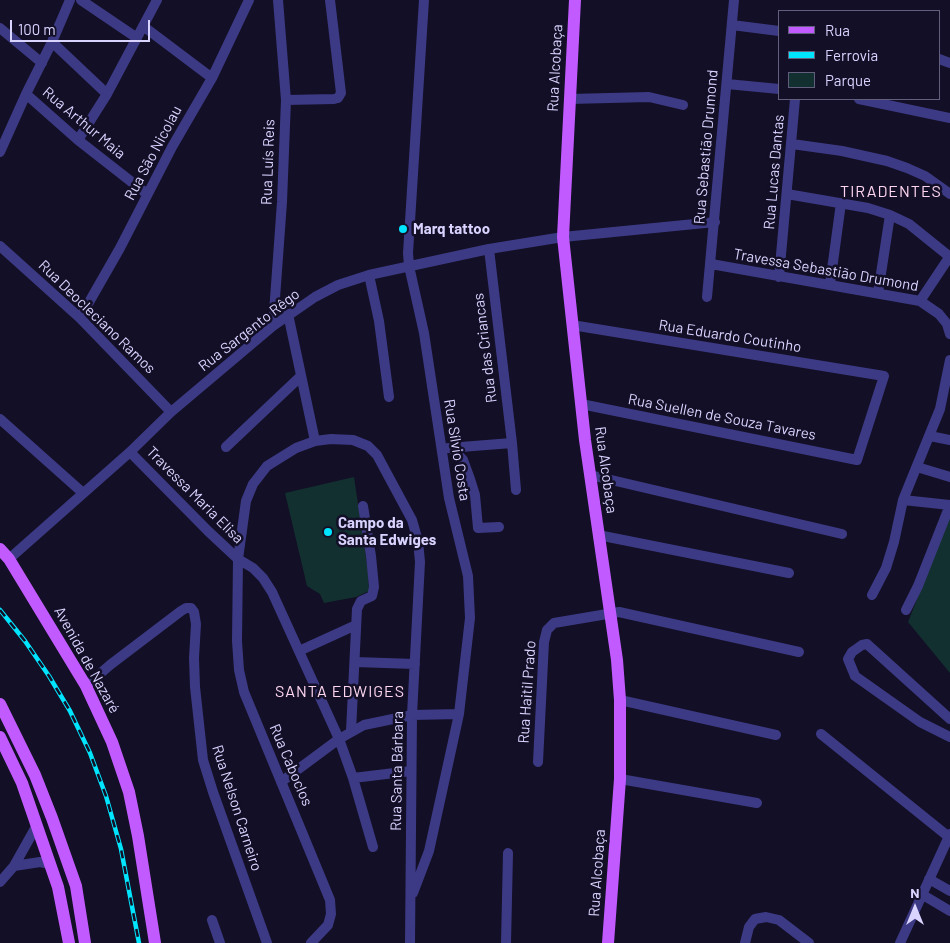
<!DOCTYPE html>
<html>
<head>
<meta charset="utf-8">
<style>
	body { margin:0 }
	#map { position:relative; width:950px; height:943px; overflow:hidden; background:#130f26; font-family:Barlow,sans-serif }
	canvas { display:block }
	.legend { position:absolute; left:778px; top:10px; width:162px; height:90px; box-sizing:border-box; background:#130f26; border:1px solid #625e7d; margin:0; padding:6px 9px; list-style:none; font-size:15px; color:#d9d4ff }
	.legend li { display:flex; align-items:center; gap:10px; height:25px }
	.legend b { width:25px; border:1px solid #625e7d }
	.north { position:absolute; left:890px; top:883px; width:50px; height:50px; -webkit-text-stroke:4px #130f26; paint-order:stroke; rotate:0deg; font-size:14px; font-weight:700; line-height:20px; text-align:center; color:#d9d4ff }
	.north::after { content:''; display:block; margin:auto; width:18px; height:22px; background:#d9d4ff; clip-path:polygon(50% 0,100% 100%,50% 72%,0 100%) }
	.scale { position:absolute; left:10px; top:20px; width:140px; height:22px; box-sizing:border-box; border:2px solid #d9d4ff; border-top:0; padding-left:6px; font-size:15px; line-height:18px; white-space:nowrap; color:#d9d4ff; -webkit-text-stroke:4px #130f26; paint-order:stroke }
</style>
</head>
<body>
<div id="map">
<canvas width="950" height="943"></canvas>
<ul class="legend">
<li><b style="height:6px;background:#c25bff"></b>Rua</li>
<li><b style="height:6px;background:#00e5ff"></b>Ferrovia</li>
<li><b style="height:14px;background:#12302f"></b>Parque</li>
</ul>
<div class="north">N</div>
<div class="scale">100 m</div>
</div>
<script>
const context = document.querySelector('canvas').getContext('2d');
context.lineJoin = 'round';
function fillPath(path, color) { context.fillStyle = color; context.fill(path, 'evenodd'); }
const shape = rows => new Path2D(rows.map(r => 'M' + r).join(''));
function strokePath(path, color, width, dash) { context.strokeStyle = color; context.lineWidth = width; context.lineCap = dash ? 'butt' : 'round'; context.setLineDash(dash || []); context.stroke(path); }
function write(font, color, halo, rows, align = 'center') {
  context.font = font + ' Barlow,sans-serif'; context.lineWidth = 5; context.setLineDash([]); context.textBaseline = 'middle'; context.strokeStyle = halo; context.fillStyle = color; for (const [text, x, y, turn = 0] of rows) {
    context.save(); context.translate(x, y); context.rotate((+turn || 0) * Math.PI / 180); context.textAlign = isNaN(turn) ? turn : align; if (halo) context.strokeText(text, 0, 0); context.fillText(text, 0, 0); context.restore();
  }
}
const green = shape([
	[354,477,368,571,369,591,356,597,324,603,320,594,307,586,285,493],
	[950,516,950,673,908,622]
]);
const minor = shape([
	[81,0,137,38],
	[732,25,779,31],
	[143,26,212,78],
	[0,28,42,63],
	[52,42,107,94],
	[939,59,950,63],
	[727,84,779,89],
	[26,94,78,140,147,194],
	[570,99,649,97,683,105],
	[859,99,950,118],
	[286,100,334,99,338,98,341,93,330,0],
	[78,140,107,94,157,0],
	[792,144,842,151,887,161,907,168,925,176,950,194],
	[0,152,26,94,52,42,70,0],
	[787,194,868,208,890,215,909,224,950,257],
	[0,246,80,318,171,412],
	[489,249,512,443,516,490],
	[711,264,920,301,939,314,947,324,950,334],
	[369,275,379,321,389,397],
	[779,277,795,99],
	[830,284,841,203],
	[878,293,890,215],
	[707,297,734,0],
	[920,301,950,256],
	[288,314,315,441],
	[80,318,120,248,172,147,212,78,249,0],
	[572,325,884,376,857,460,581,404],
	[273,326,282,202,286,100,278,0],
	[0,419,83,493],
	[930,436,950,440],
	[226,447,301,376],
	[448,448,512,443],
	[452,448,463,460,470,479,475,495,478,528,499,527],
	[130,452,208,531,238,559,253,568,263,578,272,592,339,739,353,778,373,847],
	[917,467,950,477],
	[590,475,842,534],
	[903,500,950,505],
	[598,535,789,573],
	[9,559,130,452,171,412,273,326,315,297,338,285,369,275,489,249,563,237,715,222],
	[872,595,886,568,894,542,903,500,940,409,950,360],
	[906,610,918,586,950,505],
	[299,651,356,625],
	[355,662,415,664],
	[86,686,110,665,181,611,186,608,191,608,194,612,196,624,194,658,195,687,203,760,213,792,267,943],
	[620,700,776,735],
	[950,719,867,644,862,645,852,652,848,659,855,676,920,722,950,737],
	[351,731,357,609,361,601,372,596,374,587,371,556,363,506],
	[821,734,949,837],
	[538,762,544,642,547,630,554,623,619,612,799,652],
	[353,778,411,771],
	[620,779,757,803],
	[281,782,339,739,364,725,412,715,459,714],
	[14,866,40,862,50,864],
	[929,879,950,891],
	[0,882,14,866,37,825],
	[413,893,429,851,459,714,470,618,468,576,449,498,424,333,409,266,408,253,424,0],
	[923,895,950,911],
	[212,920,220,943],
	[311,943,328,925,331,914,330,900,244,692,239,670,237,641,238,559,246,501,253,484,267,466,296,448,315,441,331,439,353,440,368,446,377,455,412,520,418,541,420,562,412,715,410,943],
	[506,943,508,853],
	[745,943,749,927,755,919,766,917,779,920,809,943],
	[900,943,950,834]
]);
const major = shape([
	[575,0,563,237,585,440,617,660,620,700,620,779,608,943],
	[0,549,9,559,86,686,112,742,129,792,138,836,155,943],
	[0,704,35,775,52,818,76,886,85,943],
	[0,737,22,783,50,864,58,887,69,943]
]);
const rail = shape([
	[0,610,25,641,49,676,70,711,90,753,106,796,121,849,139,943]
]);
const markers = [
	[403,229,5,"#00e5ff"],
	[328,532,5,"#00e5ff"]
];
const streetNames = [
	["Rua Alcobaça",555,68,-87],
	["Rua Arthur Maia",84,123,40],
	["Rua Sebastião Drumond",706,147,-85],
	["Rua São Nicolau",153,153,-62],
	["Rua Luís Reis",268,162,-88],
	["Rua Lucas Dantas",774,172,-85],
	["Travessa Sebastião Drumond",826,270,10],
	["Rua Deocleciano Ramos",97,317,44],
	["Rua Sargento Rêgo",249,330,-38],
	["Rua Eduardo Coutinho",730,336,9],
	["Rua das Criancas",485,348,-97],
	["Rua Suellen de Souza Tavares",722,417,11],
	["Rua Sílvio Costa",457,450,81],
	["Rua Alcobaça",606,470,82],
	["Travessa Maria Elisa",195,495,45],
	["Avenida de Nazaré",87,660,61],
	["Rua Haitil Prado",527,692,-86],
	["Rua Caboclos",291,765,67],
	["Rua Santa Bárbara",397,771,-89],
	["Rua Nelson Carneiro",237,808,72],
	["Rua Alcobaça",597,873,-86]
];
const poiNames = [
	["Marq tattoo",413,229],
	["Campo da",338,523],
	["Santa Edwiges",338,540]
];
const neighbourhoodNames = [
	["TIRADENTES",891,192],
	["SANTA EDWIGES",340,692]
];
fillPath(green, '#12302f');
strokePath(minor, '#3d3a85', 10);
strokePath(major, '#c25bff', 12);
strokePath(rail, '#00e5ff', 4.5);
strokePath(rail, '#130f26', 2.5, [8]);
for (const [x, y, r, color] of markers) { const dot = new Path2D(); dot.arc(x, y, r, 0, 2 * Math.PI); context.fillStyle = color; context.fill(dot); strokePath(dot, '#130f26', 2); }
write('15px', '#d9d4ff', '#130f26', streetNames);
write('bold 15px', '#d9d4ff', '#130f26', poiNames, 'left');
context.letterSpacing = '1px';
write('16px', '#ffd6f0', '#130f26', neighbourhoodNames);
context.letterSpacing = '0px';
</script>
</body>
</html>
